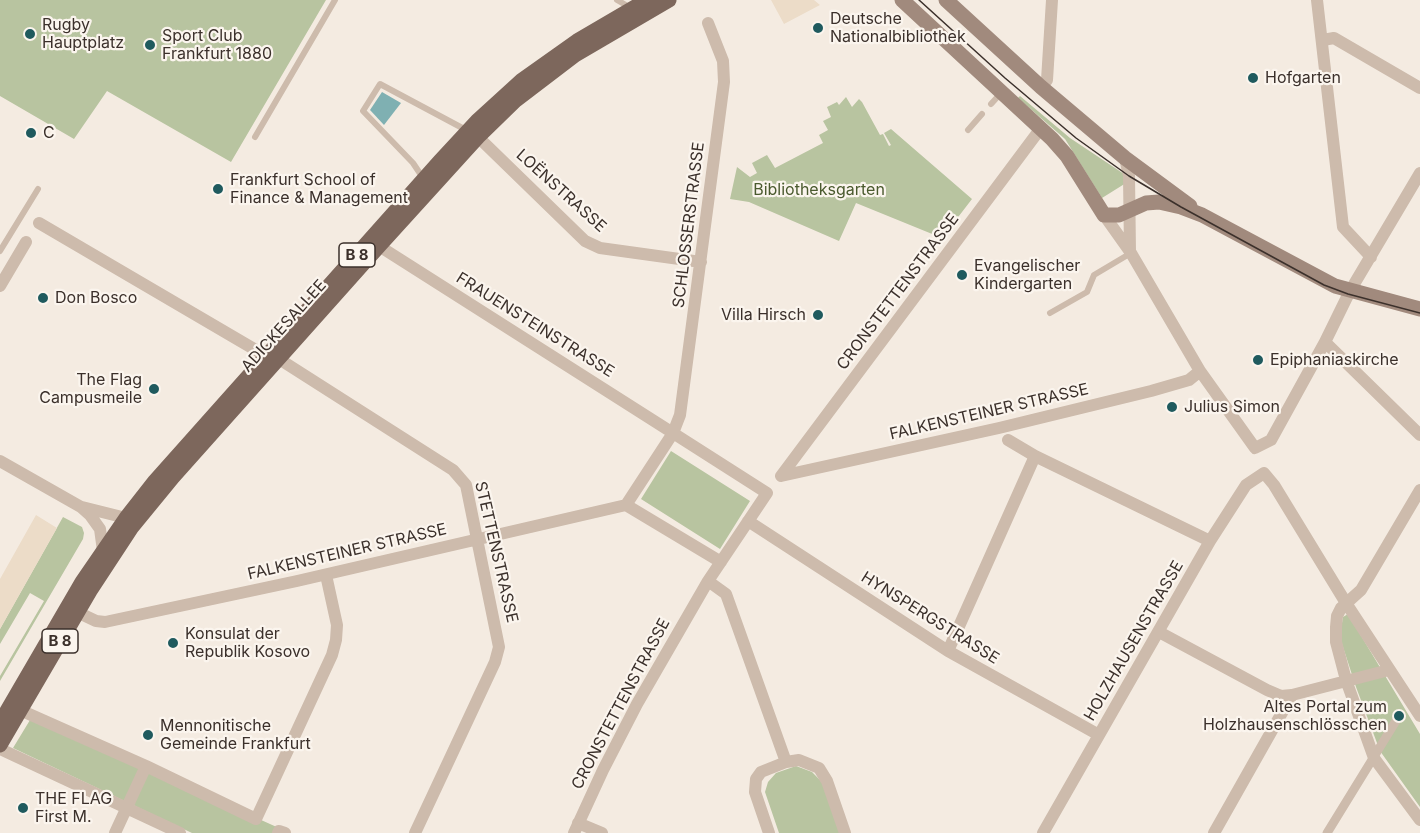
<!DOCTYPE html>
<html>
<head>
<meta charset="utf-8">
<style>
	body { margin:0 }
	canvas { display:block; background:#f4ebe1 }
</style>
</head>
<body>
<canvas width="1420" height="833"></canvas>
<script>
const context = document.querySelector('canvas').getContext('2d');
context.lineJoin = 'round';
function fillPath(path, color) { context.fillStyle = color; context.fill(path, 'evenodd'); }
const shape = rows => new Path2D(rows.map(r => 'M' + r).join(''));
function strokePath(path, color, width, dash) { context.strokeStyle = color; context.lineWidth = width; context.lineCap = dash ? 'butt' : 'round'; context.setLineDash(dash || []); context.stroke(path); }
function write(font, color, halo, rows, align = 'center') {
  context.font = font + ' Inter,sans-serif'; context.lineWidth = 4.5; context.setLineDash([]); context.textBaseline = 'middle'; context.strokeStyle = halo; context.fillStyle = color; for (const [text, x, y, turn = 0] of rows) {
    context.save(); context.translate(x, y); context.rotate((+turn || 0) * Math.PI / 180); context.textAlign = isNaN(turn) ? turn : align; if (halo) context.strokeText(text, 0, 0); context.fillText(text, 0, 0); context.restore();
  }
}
const green = shape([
	[0,0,326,0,231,162,107,91,74,139,0,96],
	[1020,96,1070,138,1124,174,1126,183,1102,198,1065,139,1018,98],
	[846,97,852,107,859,99,862,102,880,135,883,134,889,146,891,145,884,133,891,129,972,199,942,238,856,203,839,241,749,202,730,199,737,167,750,177,757,173,752,163,767,155,775,168,823,143,819,135,828,130,823,121,831,117,827,107,837,102,839,105],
	[671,451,750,501,720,549,641,499],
	[63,517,82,527,84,533,83,539,0,681,0,676,44,601,30,593,0,644,0,629],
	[1348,614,1420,734,1420,807,1380,751,1356,687,1342,644,1342,623,1343,617],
	[30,720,150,770,290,833,192,833,13,748],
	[796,766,812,772,822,782,840,833,779,833,765,792,768,782,776,773]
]);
const plaza = shape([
	[771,0,814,0,820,5,784,24],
	[36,515,57,528,0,629,0,579]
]);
const water = shape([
	[382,92,401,103,384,125,370,110]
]);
const service = shape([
	[617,0,631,8],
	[991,104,1002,92],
	[968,130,982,114],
	[255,137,335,0],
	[423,178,413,163,363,111,380,84,468,131],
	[0,251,38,189],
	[1050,313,1087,292,1094,275,1131,253]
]);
const pedestrian = shape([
	[1327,833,1399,716]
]);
const minor = shape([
	[1317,0,1343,227,1371,257],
	[1323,40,1334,38,1420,88],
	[1041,87,1047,80,1052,0],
	[478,137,585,241,600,248,701,262],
	[1125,158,1129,176,1130,252],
	[1104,215,1131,253,1200,371,1255,448,1271,440,1325,342,1350,291,1420,173],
	[39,223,266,356],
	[379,246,673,433,680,415,724,82,723,61,708,23],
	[0,286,26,242],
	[1325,342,1420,435],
	[279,359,453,470,466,485,499,647,495,662,415,833],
	[1008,440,1035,456,1210,541],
	[0,461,81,507,90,515,100,529,103,551],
	[781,476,1041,128],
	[781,476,999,428,1151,391,1189,380,1200,371],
	[1420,490,1361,590,1341,608,1337,616,1336,627,1336,642,1346,680,1374,758,1420,820],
	[626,505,721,562],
	[82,507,126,518],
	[748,521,948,651,1099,735],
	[708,581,726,594,786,762],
	[77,612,96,621,105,622,297,581,626,505],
	[1159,632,1267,690,1281,696,1292,695,1389,670],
	[948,651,1035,456],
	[20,710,146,766,256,819,332,655,336,640,337,625,326,575],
	[0,749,180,833],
	[578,823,602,833],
	[115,833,146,766],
	[278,833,279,831,285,833],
	[574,833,603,770,637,704,708,581,767,493,673,433,626,505],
	[769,833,755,792,756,779,761,772,786,762,799,760,819,768,827,781,845,833],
	[1043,833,1210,541,1246,485,1264,473,1274,485,1346,603,1420,716],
	[1214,833,1292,695]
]);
const secondary = shape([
	[902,0,1052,139,1067,156,1104,215,1119,215,1146,203,1159,202,1181,207,1202,215,1335,286,1420,309],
	[946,0,1041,87,1125,158,1190,206]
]);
const primary = shape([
	[0,723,82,582,126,518,155,481,440,161,477,121,522,80,577,41,647,0],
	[0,745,90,591,132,527,173,477,379,246,478,137,516,100,575,55,669,0]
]);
const tram = shape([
	[919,0,1005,78,1076,138,1129,176,1181,207,1324,285,1348,294,1420,313]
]);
const markers = [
	[818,28,6,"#1f5a5e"],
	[30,34,6,"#1f5a5e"],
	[150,45,6,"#1f5a5e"],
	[1253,78,6,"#1f5a5e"],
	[31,133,6,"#1f5a5e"],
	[218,189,6,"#1f5a5e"],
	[962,275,6,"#1f5a5e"],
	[43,298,6,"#1f5a5e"],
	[818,315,6,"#1f5a5e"],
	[1258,360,6,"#1f5a5e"],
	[154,389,6,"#1f5a5e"],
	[1172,407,6,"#1f5a5e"],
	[173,643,6,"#1f5a5e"],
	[1399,716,6,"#1f5a5e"],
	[148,735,6,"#1f5a5e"],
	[23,808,6,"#1f5a5e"]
];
const shields = [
	[357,255,36],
	[60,641,36]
];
const shieldNames = [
	["B 8",357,255],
	["B 8",60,641]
];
const poiNames = [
	["Deutsche",830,19],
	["Nationalbibliothek",830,37],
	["Rugby",42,25],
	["Hauptplatz",42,43],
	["Sport Club",162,36],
	["Frankfurt 1880",162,54],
	["Hofgarten",1265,78],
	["C",43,133],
	["Frankfurt School of",230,180],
	["Finance & Management",230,198],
	["Evangelischer",974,266],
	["Kindergarten",974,284],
	["Don Bosco",55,298],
	["Villa Hirsch",806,315,"right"],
	["Epiphaniaskirche",1270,360],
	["The Flag",142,380,"right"],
	["Campusmeile",142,398,"right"],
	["Julius Simon",1184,407],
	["Konsulat der",185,634],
	["Republik Kosovo",185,652],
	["Altes Portal zum",1387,707,"right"],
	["Holzhausenschlösschen",1387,725,"right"],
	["Mennonitische",160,726],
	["Gemeinde Frankfurt",160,744],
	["THE FLAG",35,799],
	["First M.",35,817]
];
const parkNames = [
	["Bibliotheksgarten",819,190]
];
const streetNames = [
	["LOËNSTRASSE",561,191,42],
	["SCHLOSSERSTRASSE",689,225,-83],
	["CRONSTETTENSTRASSE",898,292,-53],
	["FRAUENSTEINSTRASSE",535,325,32],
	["ADICKESALLEE",284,326,-48],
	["FALKENSTEINER STRASSE",989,412,-13],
	["FALKENSTEINER STRASSE",347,552,-13],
	["STETTENSTRASSE",496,552,77],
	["HYNSPERGSTRASSE",930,618,32],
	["HOLZHAUSENSTRASSE",1134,641,-60],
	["CRONSTETTENSTRASSE",621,704,-62]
];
fillPath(green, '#b8c4a0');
fillPath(plaza, '#ecdcc8');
fillPath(water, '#7fb0b2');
strokePath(service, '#cdbbac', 6);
strokePath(pedestrian, '#cdbbac', 9);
strokePath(minor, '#cdbbac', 12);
strokePath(secondary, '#a18a7d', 15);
strokePath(primary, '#7d675c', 15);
strokePath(tram, '#3b302b', 1.5);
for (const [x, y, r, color] of markers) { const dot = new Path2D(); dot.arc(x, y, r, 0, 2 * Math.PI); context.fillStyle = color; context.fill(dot); strokePath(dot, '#fbf5ee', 2); }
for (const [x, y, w] of shields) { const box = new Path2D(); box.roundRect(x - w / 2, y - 12, w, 24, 4.5); context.fillStyle = '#fbf5ee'; context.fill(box); strokePath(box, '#3b302b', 1.5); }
write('bold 15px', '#3b302b', null, shieldNames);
write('16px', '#3b302b', '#fbf5ee', poiNames, 'left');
write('16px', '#4a5a2e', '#fbf5ee', parkNames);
write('16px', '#3b302b', '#fbf5ee', streetNames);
</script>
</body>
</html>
